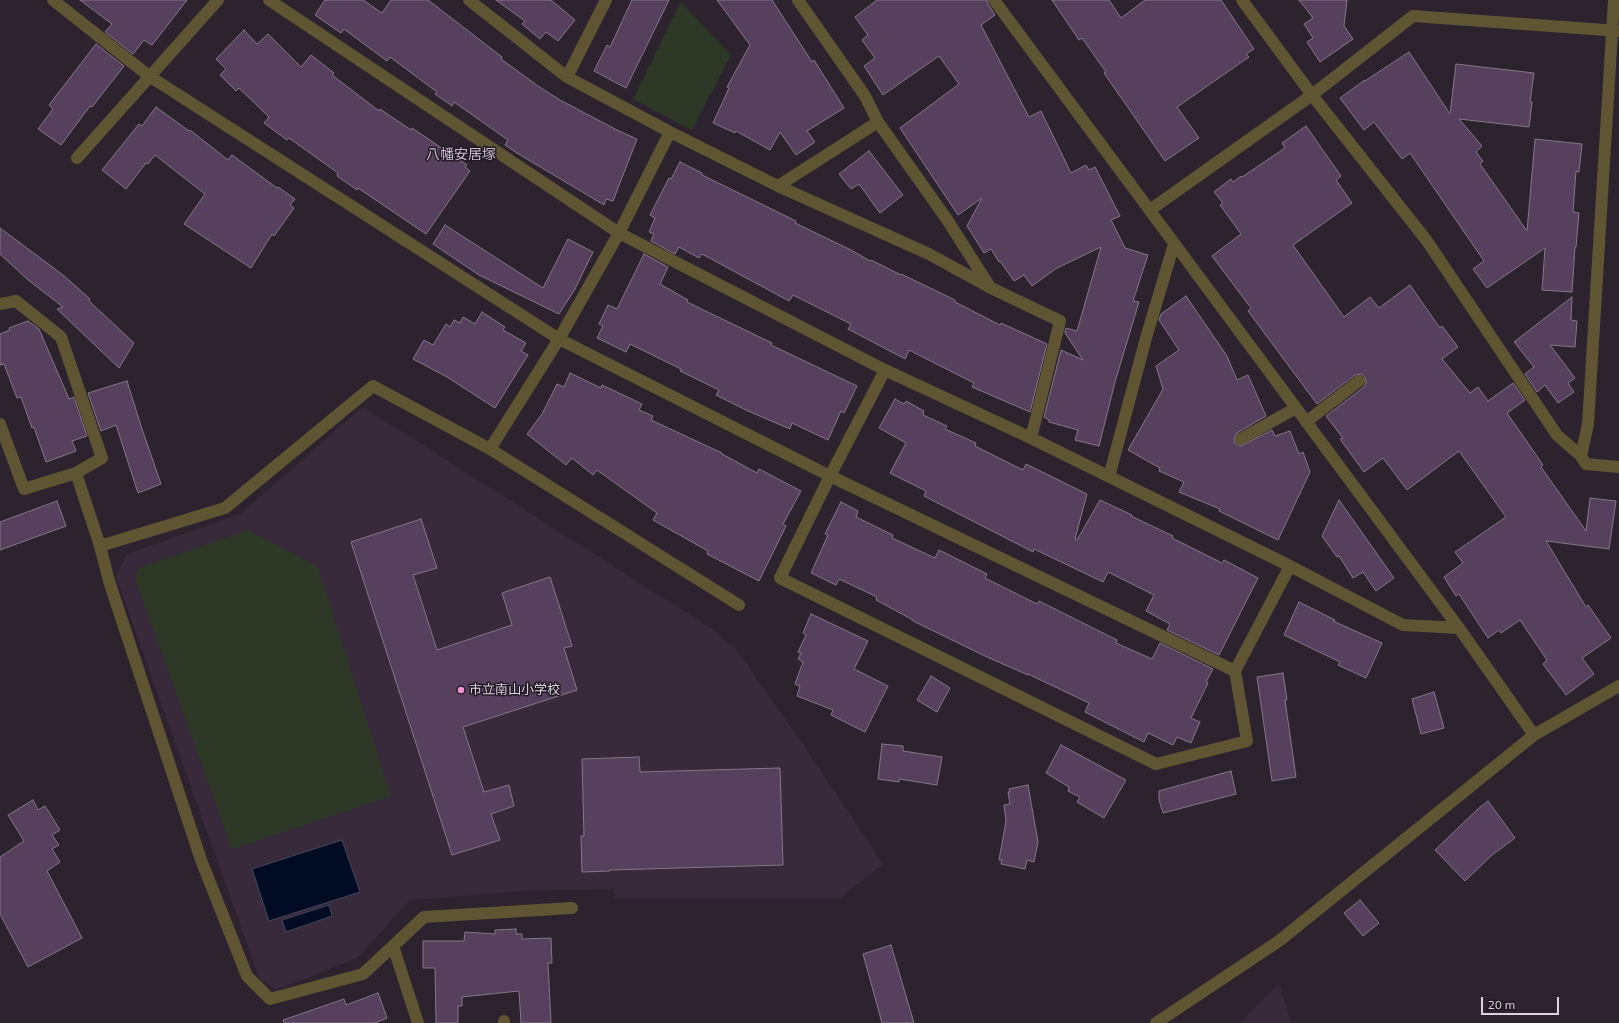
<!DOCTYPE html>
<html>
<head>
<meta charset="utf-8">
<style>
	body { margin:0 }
	#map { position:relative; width:1619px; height:1023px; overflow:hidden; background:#2c232f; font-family:"Exo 2",sans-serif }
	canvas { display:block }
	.scale { position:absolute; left:1481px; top:997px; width:78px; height:18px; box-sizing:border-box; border:2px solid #dad4dc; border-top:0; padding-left:5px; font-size:12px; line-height:14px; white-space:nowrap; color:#dad4dc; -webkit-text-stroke:3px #221925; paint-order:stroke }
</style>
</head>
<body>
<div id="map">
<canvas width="1619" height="1023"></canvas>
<div class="scale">20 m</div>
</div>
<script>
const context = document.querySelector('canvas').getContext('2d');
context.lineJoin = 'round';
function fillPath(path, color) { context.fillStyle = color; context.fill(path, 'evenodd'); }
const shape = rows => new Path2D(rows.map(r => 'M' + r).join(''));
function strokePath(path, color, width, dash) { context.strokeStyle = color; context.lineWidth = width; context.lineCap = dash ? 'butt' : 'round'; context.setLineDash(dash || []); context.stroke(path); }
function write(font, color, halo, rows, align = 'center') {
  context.font = font + ' "Exo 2","Noto Sans JP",sans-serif'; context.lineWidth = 3; context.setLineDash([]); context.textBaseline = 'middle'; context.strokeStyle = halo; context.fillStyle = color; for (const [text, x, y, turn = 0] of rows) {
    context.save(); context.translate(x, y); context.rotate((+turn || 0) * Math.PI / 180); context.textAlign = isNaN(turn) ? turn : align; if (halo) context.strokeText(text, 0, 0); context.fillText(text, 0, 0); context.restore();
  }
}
const built = shape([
	[363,407,715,631,735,648,795,733,883,864,840,898,615,898,614,889,538,890,410,900,357,958,277,990,260,980,116,577,127,554,240,514],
	[1279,984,1291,1023,1240,1023]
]);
const green = shape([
	[681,2,731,55,692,130,633,99],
	[248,530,318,567,391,796,232,849,135,578,139,568]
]);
const water = shape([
	[342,840,360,892,269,921,252,869,342,840],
	[329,905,332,916,286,932,282,920,329,905]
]);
const building = shape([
	[80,0,187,0,152,45,144,40,133,54,105,32,112,24,80,0],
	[325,0,363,0,382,13,391,0,428,0,502,57,501,59,538,86,560,100,619,131,637,139,613,201,606,199,604,205,517,153,505,145,508,140,454,102,452,106,435,94,437,92,390,57,387,61,344,29,341,33,315,15,325,0],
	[496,0,551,0,575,20,558,41,546,32,540,39,522,24,525,21,496,0],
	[632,0,669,0,626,88,594,71,607,45,610,47,632,0],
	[717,0,772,0,812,62,814,60,844,108,807,131,815,142,796,155,780,132,770,150,736,131,735,133,713,123,729,88,727,87,750,45,717,0],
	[877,0,987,0,988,4,995,15,981,25,1029,117,1041,111,1071,173,1086,165,1089,170,1095,167,1120,216,1111,220,1125,248,1148,255,1133,301,1139,302,1115,382,1099,446,1075,440,1078,430,1049,422,1049,420,1044,417,1061,350,1083,360,1065,333,1066,328,1077,331,1101,247,1057,268,1032,286,1024,275,1014,281,1000,261,999,262,991,249,984,253,967,226,982,198,958,215,900,128,959,84,939,56,883,95,864,66,875,58,862,40,868,35,855,17,877,0],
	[1052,0,1109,0,1121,18,1145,0,1221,0,1254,49,1246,54,1249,57,1177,107,1199,138,1165,161,1104,73,1106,72,1082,38,1079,40,1052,0],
	[1299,0,1347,0,1344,26,1353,39,1320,62,1307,42,1313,38,1304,24,1313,18,1299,0],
	[244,30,257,44,268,34,301,67,311,55,334,73,332,75,379,111,380,109,411,130,412,128,467,165,465,167,470,171,426,234,358,188,357,190,337,176,338,173,289,138,287,140,264,123,269,117,239,88,236,91,220,75,226,69,216,59,244,30],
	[96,44,124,66,92,107,90,106,61,145,38,129,53,109,49,105,96,44],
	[1409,52,1450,114,1456,64,1534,73,1530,102,1532,102,1529,127,1459,119,1482,146,1476,152,1483,161,1480,164,1527,231,1535,139,1582,144,1579,172,1576,171,1573,212,1579,213,1576,247,1575,247,1572,292,1542,290,1545,248,1487,288,1473,269,1484,261,1410,153,1402,159,1374,122,1364,130,1340,98,1365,80,1365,81,1409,52],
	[156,107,189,131,190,130,228,160,232,155,277,188,278,187,295,199,290,205,294,208,274,236,272,234,251,268,184,224,205,194,155,155,148,164,146,163,126,189,102,170,139,124,142,126,156,107],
	[1306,126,1341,176,1336,180,1352,203,1293,245,1344,317,1370,297,1379,308,1410,285,1440,328,1442,326,1458,347,1442,359,1470,393,1478,387,1488,401,1513,383,1525,400,1507,413,1543,465,1541,467,1586,531,1590,498,1616,501,1609,549,1546,541,1586,607,1588,605,1611,638,1582,658,1594,674,1566,695,1543,664,1547,660,1520,620,1501,633,1499,630,1488,638,1459,594,1456,596,1444,577,1463,563,1455,552,1506,517,1459,451,1407,490,1383,458,1364,472,1340,439,1343,438,1326,416,1364,387,1366,383,1365,377,1361,374,1355,375,1317,404,1248,311,1251,308,1212,256,1241,234,1220,205,1223,203,1214,192,1231,179,1233,182,1241,176,1242,177,1285,148,1282,143,1306,126],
	[869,151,903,195,880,213,859,184,851,189,839,174,869,151],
	[680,162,702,173,702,175,796,221,795,223,851,250,870,261,871,260,901,275,901,274,955,300,955,302,1000,325,1001,323,1047,344,1030,412,972,387,974,383,909,350,905,359,848,329,851,324,793,295,789,301,702,254,699,258,679,247,675,254,651,241,654,234,649,232,655,218,650,215,669,178,671,179,680,162],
	[445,225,543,288,568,239,593,252,575,289,559,314,479,275,433,244,445,225],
	[0,228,63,275,90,299,89,301,134,343,119,368,57,309,63,307,27,279,0,254,0,228],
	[644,254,668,267,660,284,688,300,687,302,772,343,771,345,857,386,844,413,841,411,828,440,792,423,790,429,748,411,716,395,719,390,680,371,681,369,630,344,626,352,597,338,603,326,599,324,608,305,617,309,644,254],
	[1186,296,1227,356,1237,380,1248,375,1266,416,1237,433,1234,439,1235,443,1241,446,1272,430,1275,436,1290,431,1299,454,1303,452,1310,472,1278,540,1219,511,1220,509,1179,492,1184,482,1159,471,1160,468,1128,450,1163,389,1156,366,1179,350,1159,320,1161,314,1186,296],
	[1572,297,1571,320,1577,321,1575,347,1550,345,1575,378,1568,383,1574,392,1558,403,1545,385,1537,392,1525,374,1534,367,1515,343,1516,342,1514,342,1572,297],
	[482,312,505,327,503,330,526,343,521,351,528,355,495,408,447,377,413,359,424,340,433,345,446,324,450,327,454,320,460,323,463,317,475,324,482,312],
	[28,321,39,329,69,399,74,397,87,436,72,441,76,451,46,462,34,427,32,428,21,397,17,398,4,364,0,365,0,334,10,330,9,328,28,321],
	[570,373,601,388,602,385,642,404,639,410,653,416,651,420,722,453,722,454,757,473,759,469,801,491,783,524,786,526,759,581,707,554,708,551,653,520,657,513,597,470,593,475,572,458,566,465,527,434,542,414,557,384,564,387,570,373],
	[127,381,141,426,161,484,138,493,116,425,101,431,88,393,127,381],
	[895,399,904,404,906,401,924,411,923,415,947,426,945,429,976,443,975,446,1023,470,1026,464,1087,494,1075,539,1077,540,1100,500,1132,515,1131,516,1173,536,1172,538,1222,563,1224,560,1258,578,1219,655,1167,630,1170,624,1146,611,1154,595,1108,572,1103,582,1034,549,1033,552,924,496,926,491,890,473,906,443,879,428,895,399],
	[1339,500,1394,578,1376,591,1363,572,1353,578,1339,556,1337,557,1322,536,1339,500],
	[57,501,66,526,0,550,0,522,57,501],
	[841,502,858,511,856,517,893,535,892,538,935,558,939,550,987,574,985,578,1037,604,1039,601,1117,640,1116,643,1152,659,1160,643,1213,669,1206,682,1208,683,1191,718,1200,722,1191,743,1177,737,1173,745,1148,733,1144,742,1085,712,1089,703,1028,674,1028,675,987,657,913,621,913,620,876,600,877,597,839,579,836,585,811,573,828,535,825,534,841,502],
	[421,519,437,568,413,575,437,650,512,625,502,593,550,577,572,646,564,648,577,690,463,727,484,792,509,785,514,806,491,814,500,840,452,855,351,542,421,519],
	[1299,602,1335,620,1333,621,1382,643,1366,678,1338,665,1340,662,1284,635,1299,602],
	[811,614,868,641,854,669,888,686,865,732,831,715,833,710,797,696,800,686,795,684,803,662,798,659,801,653,798,652,806,635,803,633,811,614],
	[1283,673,1287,700,1285,700,1296,777,1272,781,1257,677,1283,673],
	[931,676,950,688,937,712,917,700,931,676],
	[1434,692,1444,728,1421,734,1412,699,1434,692],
	[882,744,903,746,903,751,942,757,937,785,899,779,899,782,878,779,882,744],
	[1061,745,1126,780,1104,818,1077,802,1080,797,1068,791,1069,787,1046,773,1061,745],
	[639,757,640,772,780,768,783,865,610,870,610,871,582,872,581,836,584,836,582,759,639,757],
	[1231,771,1236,794,1163,813,1159,800,1159,791,1231,771],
	[1028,785,1038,842,1034,862,1027,860,1025,869,1001,864,1002,860,999,860,1006,821,1004,805,1010,804,1008,792,1010,792,1009,789,1028,785],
	[33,800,38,810,45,806,60,830,52,835,59,845,52,849,60,862,47,871,82,938,28,967,0,914,0,857,24,841,8,815,33,800],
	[1488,801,1515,838,1492,855,1465,881,1435,850,1479,808,1488,801],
	[1360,900,1379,923,1363,936,1344,913,1360,900],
	[516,929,516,934,522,934,522,939,551,938,552,963,548,963,551,1023,521,1023,519,991,462,997,462,1006,458,1006,458,1023,436,1023,435,968,423,968,423,941,464,941,465,932,495,934,495,930,516,929],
	[891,945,914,1023,882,1023,863,954,891,945],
	[378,993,387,1018,375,1023,284,1023,283,1020,344,999,346,1005,378,993]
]);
const street = shape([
	[53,0,149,76,559,339,830,476,780,578,1156,764,1247,741,1235,671,1290,566],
	[269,0,619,233,885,370,1031,438],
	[469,0,567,77,670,132,778,186,929,254,991,288,1060,321,1031,438,1290,566,1403,625,1459,628],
	[798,0,865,96,878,122,946,218,990,287],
	[994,0,1459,628,1534,735],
	[1242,0,1312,95,1427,241,1557,435,1581,456,1586,464,1619,467],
	[567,77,606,0],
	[77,158,218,0],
	[778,186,878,122],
	[1150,210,1312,95,1413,16,1619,31],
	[0,304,16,301,61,337,102,458,76,473,24,489,0,424],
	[885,370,830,476,1235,671],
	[1306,422,1359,381],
	[1241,439,1296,408],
	[490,449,559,339,619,233,670,132],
	[1581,456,1588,424,1614,0],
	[76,473,100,546],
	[1109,477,1146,338,1174,244],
	[572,908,424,917,363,974,270,999,247,976,201,860,109,581,100,546,225,508,373,386,490,449,739,605],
	[393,946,418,1023],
	[504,1021,504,1023],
	[1156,1023,1279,941,1534,735,1619,686]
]);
const markers = [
	[461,690,4,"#f591d3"]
];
const poiNames = [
	["市立南山小学校",469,690]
];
const neighbourhoodNames = [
	["八幡安居塚",461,154]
];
fillPath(built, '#382a3b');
fillPath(green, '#2d3926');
fillPath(water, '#010c24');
strokePath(water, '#42485b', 1);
fillPath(building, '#57405d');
strokePath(building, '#847887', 1);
strokePath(street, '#5f5533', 12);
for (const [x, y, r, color] of markers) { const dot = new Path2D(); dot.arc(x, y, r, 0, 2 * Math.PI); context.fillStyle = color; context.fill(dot); strokePath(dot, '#221925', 1.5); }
write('13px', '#dad4dc', '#221925', poiNames, 'left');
write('14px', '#cabdcd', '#221925', neighbourhoodNames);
</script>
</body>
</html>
